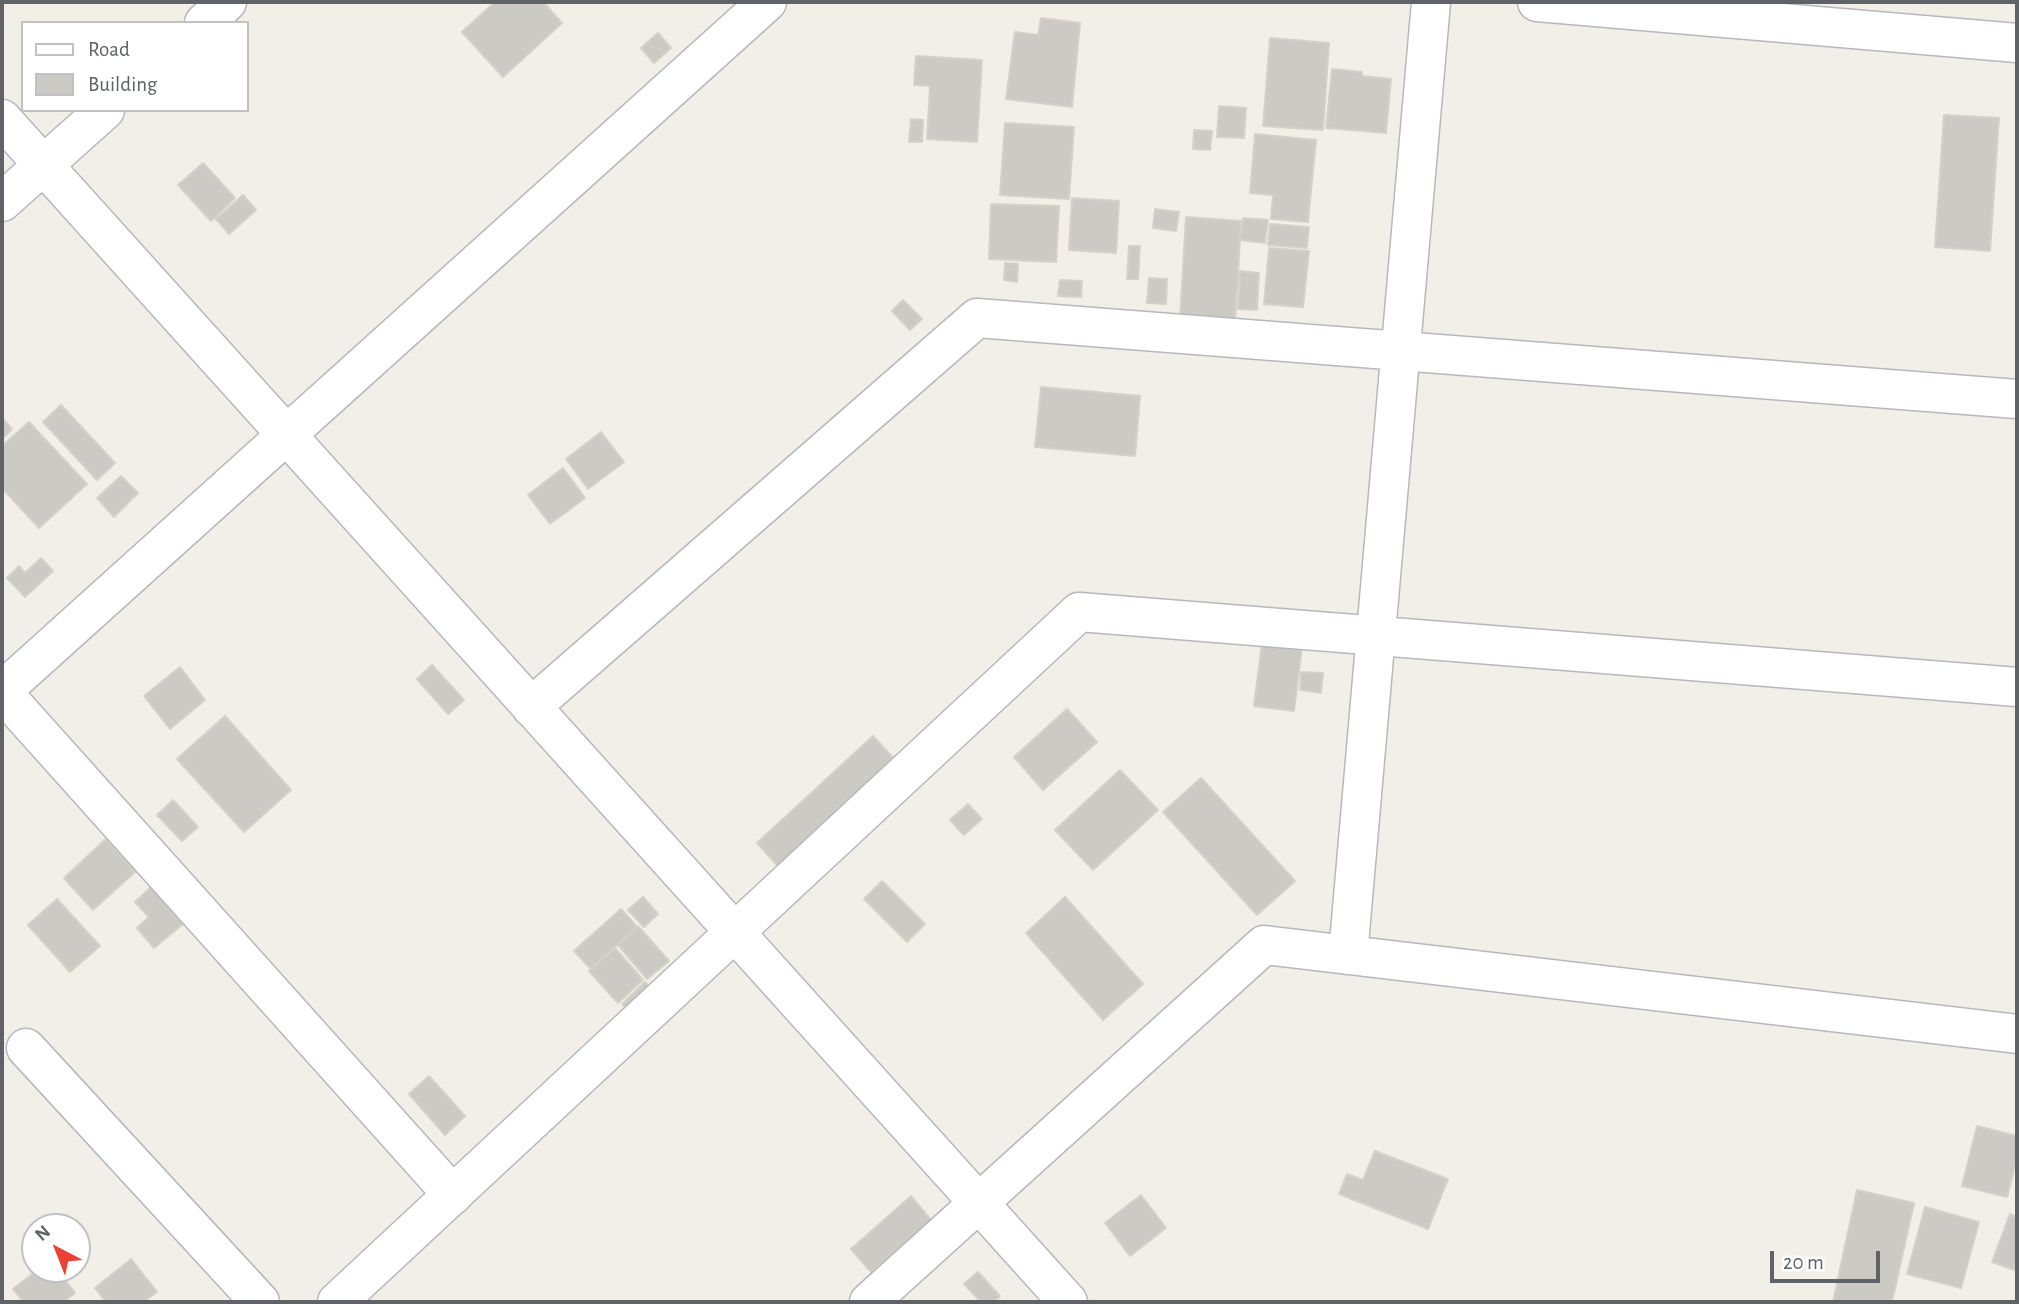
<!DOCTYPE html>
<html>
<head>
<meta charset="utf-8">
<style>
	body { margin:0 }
	#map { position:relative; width:2019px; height:1304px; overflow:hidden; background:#f1efe8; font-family:"Alegreya Sans",sans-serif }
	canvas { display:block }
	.frame { position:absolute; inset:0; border:4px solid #5f6368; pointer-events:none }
	.legend { position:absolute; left:21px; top:21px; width:228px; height:91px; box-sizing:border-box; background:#fff; border:2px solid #bfc1c3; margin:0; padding:9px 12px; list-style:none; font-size:21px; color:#5f6368 }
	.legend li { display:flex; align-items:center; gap:14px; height:35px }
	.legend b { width:35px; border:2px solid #bfc1c3 }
	.north { position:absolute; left:21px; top:1213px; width:70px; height:70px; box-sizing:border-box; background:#fff; border:2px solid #bfc1c3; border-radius:50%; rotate:318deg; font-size:19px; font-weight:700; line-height:28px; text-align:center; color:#5f6368 }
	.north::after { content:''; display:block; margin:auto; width:24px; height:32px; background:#ea4335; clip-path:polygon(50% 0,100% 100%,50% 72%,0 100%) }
	.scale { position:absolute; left:1770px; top:1251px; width:110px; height:32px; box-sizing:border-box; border:4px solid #5f6368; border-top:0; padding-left:9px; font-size:21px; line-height:24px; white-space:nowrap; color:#5f6368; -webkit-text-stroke:5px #fff; paint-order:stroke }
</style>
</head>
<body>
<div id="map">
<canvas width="2019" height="1304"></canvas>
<div class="frame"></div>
<ul class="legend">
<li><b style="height:9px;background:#fff"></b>Road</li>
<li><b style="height:19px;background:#cccac5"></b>Building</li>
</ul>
<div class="north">N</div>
<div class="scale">20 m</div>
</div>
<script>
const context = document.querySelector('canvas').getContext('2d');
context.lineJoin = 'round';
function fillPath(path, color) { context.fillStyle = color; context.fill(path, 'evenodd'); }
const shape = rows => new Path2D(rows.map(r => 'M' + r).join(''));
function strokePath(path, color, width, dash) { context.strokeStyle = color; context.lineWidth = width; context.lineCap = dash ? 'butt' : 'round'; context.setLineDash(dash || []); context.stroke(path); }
const building = shape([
	[495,2,543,2,562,23,503,77,462,32,495,2],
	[1041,18,1080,23,1072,107,1006,99,1015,32,1038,35,1041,18],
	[658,33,671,48,654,63,641,48,658,33],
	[1270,38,1329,43,1323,130,1263,126,1270,38],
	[916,56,982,60,977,142,927,139,930,86,914,85,916,56],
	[1332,69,1362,72,1362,76,1391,79,1386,133,1326,128,1332,69],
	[1219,106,1246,108,1244,138,1217,137,1219,106],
	[1944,115,1999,118,1990,251,1935,247,1944,115],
	[911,119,923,120,922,142,909,142,911,119],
	[1005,123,1074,127,1069,199,1000,195,1005,123],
	[1194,130,1212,131,1210,150,1193,149,1194,130],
	[1255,134,1316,140,1308,222,1271,219,1273,195,1250,193,1255,134],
	[203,163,235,198,211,221,178,185,203,163],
	[243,195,256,210,229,234,216,219,243,195],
	[1072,198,1119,201,1116,253,1069,250,1072,198],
	[991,204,1059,206,1056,262,989,259,991,204],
	[1155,209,1179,212,1176,231,1153,228,1155,209],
	[1186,217,1241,221,1235,322,1180,318,1186,217],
	[1243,218,1268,220,1265,243,1240,240,1243,218],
	[1270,224,1309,227,1307,248,1268,245,1270,224],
	[1129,246,1140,246,1138,279,1127,279,1129,246],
	[1269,248,1309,251,1303,307,1264,304,1269,248],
	[1005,263,1018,264,1017,282,1004,280,1005,263],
	[1240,271,1259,273,1257,310,1238,309,1240,271],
	[1149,278,1167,279,1166,304,1147,303,1149,278],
	[1060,280,1082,281,1081,297,1058,296,1060,280],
	[903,300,922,319,910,330,892,311,903,300],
	[1041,387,1140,396,1135,456,1035,447,1041,387],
	[61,405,115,463,97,480,43,422,61,405],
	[2,418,12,429,2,439,2,418],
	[29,422,87,484,39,528,2,488,2,446,29,422],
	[601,432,624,462,588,489,566,459,601,432],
	[563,468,585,498,550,524,528,495,563,468],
	[121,476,138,493,114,517,97,498,121,476],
	[41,558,53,571,25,597,7,578,19,566,25,573,41,558],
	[1262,643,1302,647,1294,711,1254,706,1262,643],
	[432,665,464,700,448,714,417,679,432,665],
	[180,667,205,700,170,729,144,696,180,667],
	[1301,672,1323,673,1321,693,1300,690,1301,672],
	[1067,709,1097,742,1043,790,1014,757,1067,709],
	[225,716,291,790,244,832,177,759,225,716],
	[873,736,905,771,789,878,757,843,873,736],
	[1120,770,1158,810,1093,870,1055,830,1120,770],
	[1201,778,1295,881,1257,915,1163,812,1201,778],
	[173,800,198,827,182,841,157,815,173,800],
	[968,804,982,819,964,835,950,820,968,804],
	[106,839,135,872,93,910,64,878,106,839],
	[882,881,925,924,907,942,864,899,882,881],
	[151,887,183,924,154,948,137,928,149,917,135,902,151,887],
	[643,897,658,914,644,927,628,910,643,897],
	[1065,897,1143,984,1103,1020,1026,933,1065,897],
	[57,899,100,946,70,972,28,925,57,899],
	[621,909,637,927,591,969,574,951,621,909],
	[638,926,669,961,647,979,618,945,638,926],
	[615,948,643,980,618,1003,589,971,615,948],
	[645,982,658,997,636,1018,622,1004,645,982],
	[429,1076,465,1116,445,1135,409,1094,429,1076],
	[1977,1126,2017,1136,2017,1159,2007,1197,1962,1186,1977,1126],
	[1375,1151,1448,1179,1428,1229,1339,1194,1347,1174,1363,1180,1375,1151],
	[1857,1190,1914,1203,1892,1302,1833,1302,1857,1190],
	[1141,1195,1166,1228,1130,1256,1105,1223,1141,1195],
	[911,1196,931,1220,871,1272,851,1249,911,1196],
	[1925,1207,1979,1222,1961,1288,1907,1274,1925,1207],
	[2010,1214,2017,1217,2017,1271,1992,1262,2010,1214],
	[131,1259,157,1292,143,1302,106,1302,95,1288,131,1259],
	[39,1269,57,1269,75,1293,63,1302,24,1302,13,1289,39,1269],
	[978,1272,1000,1296,994,1302,981,1302,964,1284,978,1272]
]);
const minor = shape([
	[1537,2,2017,43],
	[204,23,227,2],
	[2,119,1068,1302],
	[2,202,105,110],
	[2,691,767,2],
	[2,692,453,1195],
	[531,707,977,318,2017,399],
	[1348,955,1431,2],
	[26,1048,260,1302],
	[337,1302,1079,612,2017,687],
	[869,1302,1264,945,2017,1034]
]);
fillPath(building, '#cccac5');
strokePath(building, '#d6d1c6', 2);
strokePath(minor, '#b5b8bc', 41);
strokePath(minor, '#fff', 38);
</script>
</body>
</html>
